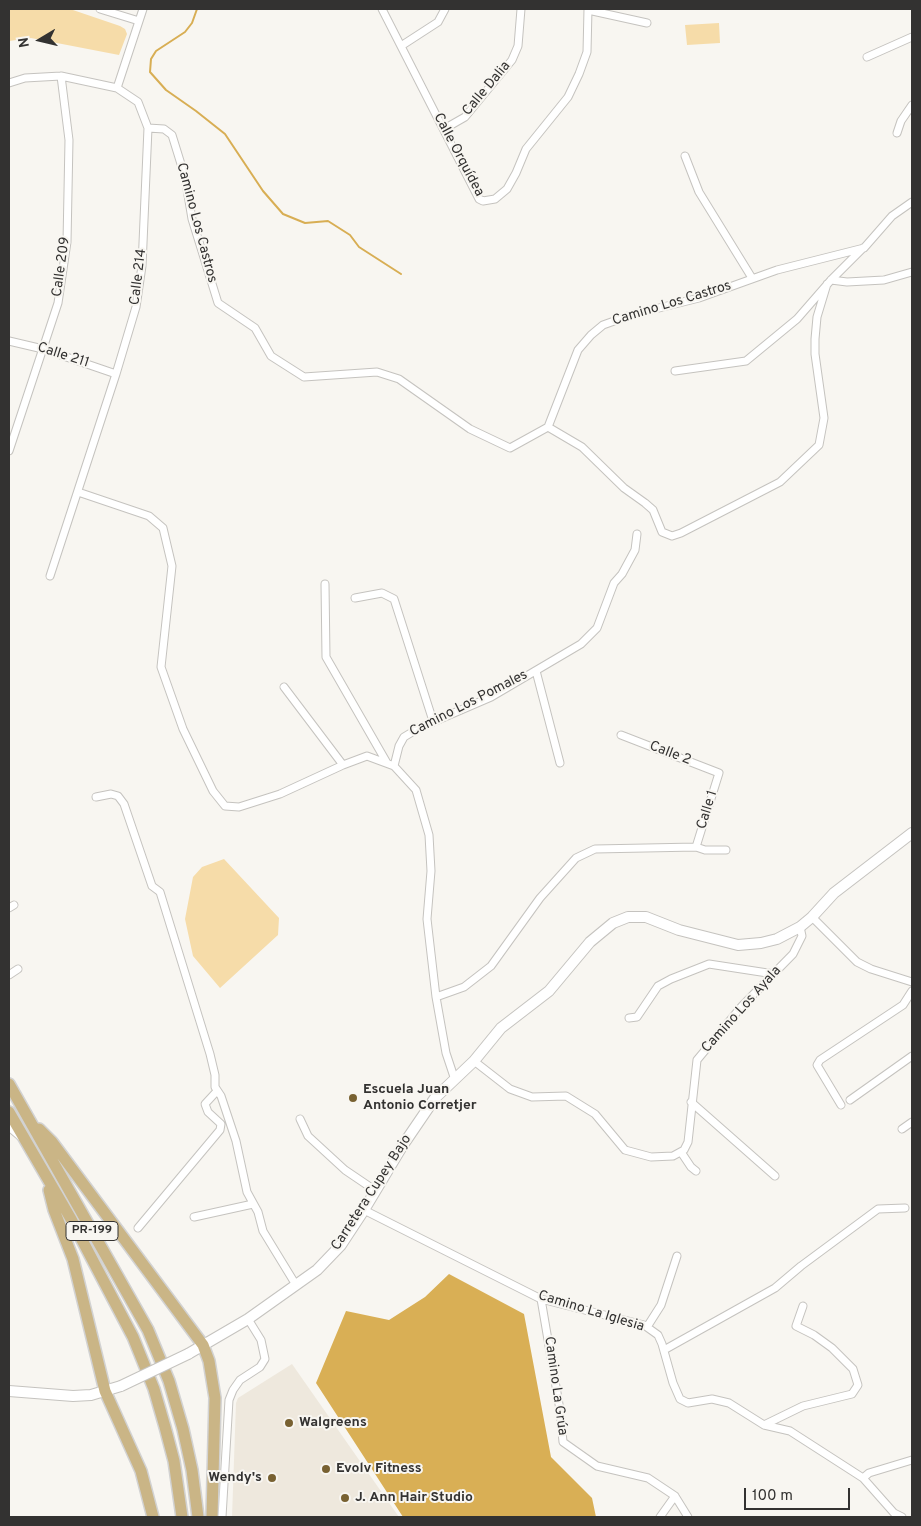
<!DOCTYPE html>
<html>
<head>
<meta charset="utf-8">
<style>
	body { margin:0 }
	#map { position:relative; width:921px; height:1526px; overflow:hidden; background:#f8f6f1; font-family:Overpass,sans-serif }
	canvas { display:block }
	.frame { position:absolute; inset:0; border:10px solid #333231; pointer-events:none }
	.north { position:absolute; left:15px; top:15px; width:50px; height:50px; -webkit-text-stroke:4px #f8f6f1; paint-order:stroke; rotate:261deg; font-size:14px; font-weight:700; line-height:20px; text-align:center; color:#333231 }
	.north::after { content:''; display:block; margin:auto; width:18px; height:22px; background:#333231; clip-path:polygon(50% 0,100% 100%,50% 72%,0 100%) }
	.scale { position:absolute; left:744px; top:1488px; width:106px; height:22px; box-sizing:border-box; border:2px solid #333231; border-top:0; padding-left:6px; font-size:15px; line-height:18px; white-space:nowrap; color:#333231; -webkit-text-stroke:4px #f8f6f1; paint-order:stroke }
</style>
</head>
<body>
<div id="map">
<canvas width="921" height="1526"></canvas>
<div class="frame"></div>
<div class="north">N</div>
<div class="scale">100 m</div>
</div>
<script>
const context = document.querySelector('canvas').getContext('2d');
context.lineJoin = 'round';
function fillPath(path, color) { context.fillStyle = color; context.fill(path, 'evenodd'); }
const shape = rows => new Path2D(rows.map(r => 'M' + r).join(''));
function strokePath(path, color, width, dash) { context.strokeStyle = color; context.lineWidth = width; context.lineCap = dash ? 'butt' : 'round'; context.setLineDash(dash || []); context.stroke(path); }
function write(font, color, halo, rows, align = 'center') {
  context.font = font + ' Overpass,sans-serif'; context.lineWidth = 4; context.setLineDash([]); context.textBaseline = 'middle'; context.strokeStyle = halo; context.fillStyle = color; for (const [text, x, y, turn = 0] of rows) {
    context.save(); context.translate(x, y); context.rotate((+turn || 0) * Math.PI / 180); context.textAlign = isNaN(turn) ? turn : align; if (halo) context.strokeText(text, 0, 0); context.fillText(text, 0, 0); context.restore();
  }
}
const built = shape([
	[292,1364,399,1517,232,1517,236,1403,238,1398]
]);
const green = shape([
	[9,9,70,9,120,26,125,29,127,34,119,55,31,38,9,41],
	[719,23,720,43,687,45,685,25],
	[224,859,279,918,278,935,220,988,193,956,185,919,193,877,202,867]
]);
const forest = shape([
	[449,1274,524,1314,551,1457,592,1498,596,1517,403,1517,316,1383,346,1311,389,1320,425,1297]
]);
const stream = shape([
	[197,9,192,23,185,32,156,51,151,59,150,72,166,90,196,111,225,134,263,191,283,214,305,223,328,221,350,235,359,247,401,274]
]);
const street = shape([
	[100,9,139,21],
	[382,9,479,199,483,201,495,199,507,189,516,173,526,149,568,97,579,74,587,52,588,9],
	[588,10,647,23],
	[401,46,438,22,445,9],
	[867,57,912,37],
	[9,83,25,78,61,76,117,88,138,102,148,128,142,266,136,307,116,374,50,576],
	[117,88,143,9],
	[148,128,164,129,172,135,185,177,192,219,218,303,255,328,271,356,304,377,377,372,399,379,470,429,510,448,548,427,578,350,591,335,603,325,631,315,699,298,777,270,864,248,892,216,912,202],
	[444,129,465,117,512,60,518,46,521,9],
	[897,133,901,121,912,105],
	[685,156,699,192,752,278],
	[831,280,847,282,884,280,912,272],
	[9,341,43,349,116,374],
	[675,371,746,361,797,319,831,280,863,248],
	[548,427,582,447,624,488,645,503,653,510,662,532,672,536,681,533,780,482,819,445,824,418,815,354,815,339,817,317,827,284],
	[9,451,58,303,67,242,69,140,61,76],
	[78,492,149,516,163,528,172,566,161,667,183,729,213,791,225,806,239,807,280,794,343,765,367,756,394,766,416,790,429,835,431,871,427,919,436,997,446,1053,455,1080],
	[325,584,326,657,387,763],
	[355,598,382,593,394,599,433,721],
	[536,671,560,763],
	[284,687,343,765],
	[621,735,719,773,696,847],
	[394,766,399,746,404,737,419,728,491,697,581,644,597,628,614,583,622,574,635,550,637,534],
	[96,797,111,794,118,796,124,804,152,886,160,892,210,1054,215,1075,215,1087,221,1096,236,1141,247,1192,258,1212,263,1231,296,1285],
	[9,908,14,905],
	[812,917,857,962,871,969,912,982],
	[9,975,18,969],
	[436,997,464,987,491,966,540,898,576,858,595,849,696,847,705,850,726,850],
	[629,1018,637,1017,658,986,671,979,709,964,774,974],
	[474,1061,510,1089,532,1097,566,1096,595,1114,625,1150,651,1157,673,1156,684,1150,688,1142,697,1060,742,1006,793,954,802,936,800,927],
	[850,1100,912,1056],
	[691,1102,775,1176],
	[841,1105,817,1065,820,1060,903,1005,912,991],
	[300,1119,308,1136,345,1170,376,1191],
	[9,1127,21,1137],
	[902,1129,912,1122],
	[681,1152,691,1167,696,1171],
	[364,1210,541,1299,644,1325,658,1335,662,1344,673,1383,680,1399,688,1403,712,1399,729,1403,764,1425,790,1431,863,1478,894,1513,902,1517],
	[194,1217,253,1204],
	[138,1228,220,1130,221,1124,208,1112,205,1104,217,1091],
	[541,1299,560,1410,563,1442,597,1466,648,1478,675,1496,688,1517],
	[647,1327,661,1305,677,1256],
	[664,1350,775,1288,801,1266,878,1209,905,1208],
	[764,1425,803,1406,852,1394,858,1385,853,1369,832,1348,814,1335,796,1326,803,1306],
	[863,1478,869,1473,912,1460],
	[222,1517,229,1400,233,1390,240,1380,260,1367,265,1359,261,1340,248,1319],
	[660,1517,675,1496]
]);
const secondary = shape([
	[188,1354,248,1319,317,1270,341,1245,364,1210,403,1145,435,1098,474,1061,501,1028,549,991,590,942,613,923,628,917,646,917,679,930,738,945,761,943,777,939,800,927,812,917,834,893,912,833],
	[9,1391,73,1396,91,1395,121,1386]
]);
const primary = shape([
	[9,1084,148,1330,169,1381,183,1429,192,1470,198,1517],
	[9,1112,71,1219,133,1337,154,1389,165,1427,174,1461,182,1517],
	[39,1129,52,1142,203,1345,209,1361,215,1398,212,1517],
	[49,1190,54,1210,73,1259,105,1391,141,1471,153,1517]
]);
const secondaryBridge = shape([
	[121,1386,188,1354]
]);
const markers = [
	[353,1098,5,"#786131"],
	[289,1423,5,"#786131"],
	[326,1469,5,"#786131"],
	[272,1478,5,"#786131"],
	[345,1498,5,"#786131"]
];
const shields = [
	[92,1231,52]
];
const shieldNames = [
	["PR-199",92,1231]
];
const streetNames = [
	["Calle Dalia",487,89,-50],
	["Calle Orquídea",458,155,62],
	["Camino Los Castros",196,223,75],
	["Calle 209",62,267,-82],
	["Calle 214",139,277,-83],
	["Camino Los Castros",672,304,-17],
	["Calle 211",63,356,18],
	["Camino Los Pomales",469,704,-27],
	["Calle 2",670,754,21],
	["Calle 1",708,810,-73],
	["Camino Los Ayala",742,1010,-48],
	["Carretera Cupey Bajo",372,1193,-57],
	["Camino La Iglesia",591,1312,17],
	["Camino La Grúa",555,1386,82]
];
const poiNames = [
	["Escuela Juan",363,1090],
	["Antonio Corretjer",363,1106],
	["Walgreens",299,1423],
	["Evolv Fitness",336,1469],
	["Wendy's",262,1478,"right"],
	["J. Ann Hair Studio",355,1498]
];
fillPath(built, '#eee8dd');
fillPath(green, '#f6dca9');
fillPath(forest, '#d9af55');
strokePath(stream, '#d8ae54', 2);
strokePath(street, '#c5c3bf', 9);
strokePath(secondary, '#c5c3bf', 12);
strokePath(primary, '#d2d2d2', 14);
strokePath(street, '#fff', 7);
strokePath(secondary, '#fff', 10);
strokePath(primary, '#cab586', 11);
strokePath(secondaryBridge, '#c5c3bf', 12, []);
strokePath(secondaryBridge, '#fff', 10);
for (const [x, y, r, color] of markers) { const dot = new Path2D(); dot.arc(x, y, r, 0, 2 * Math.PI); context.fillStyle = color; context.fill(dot); strokePath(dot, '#f8f6f1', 2); }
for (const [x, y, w] of shields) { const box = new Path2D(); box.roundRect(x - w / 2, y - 9.5, w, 19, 4); context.fillStyle = '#f8f6f1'; context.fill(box); strokePath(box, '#333231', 1); }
write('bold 12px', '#333231', null, shieldNames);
write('14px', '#333231', '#f8f6f1', streetNames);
write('bold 14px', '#333231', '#f8f6f1', poiNames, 'left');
</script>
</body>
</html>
